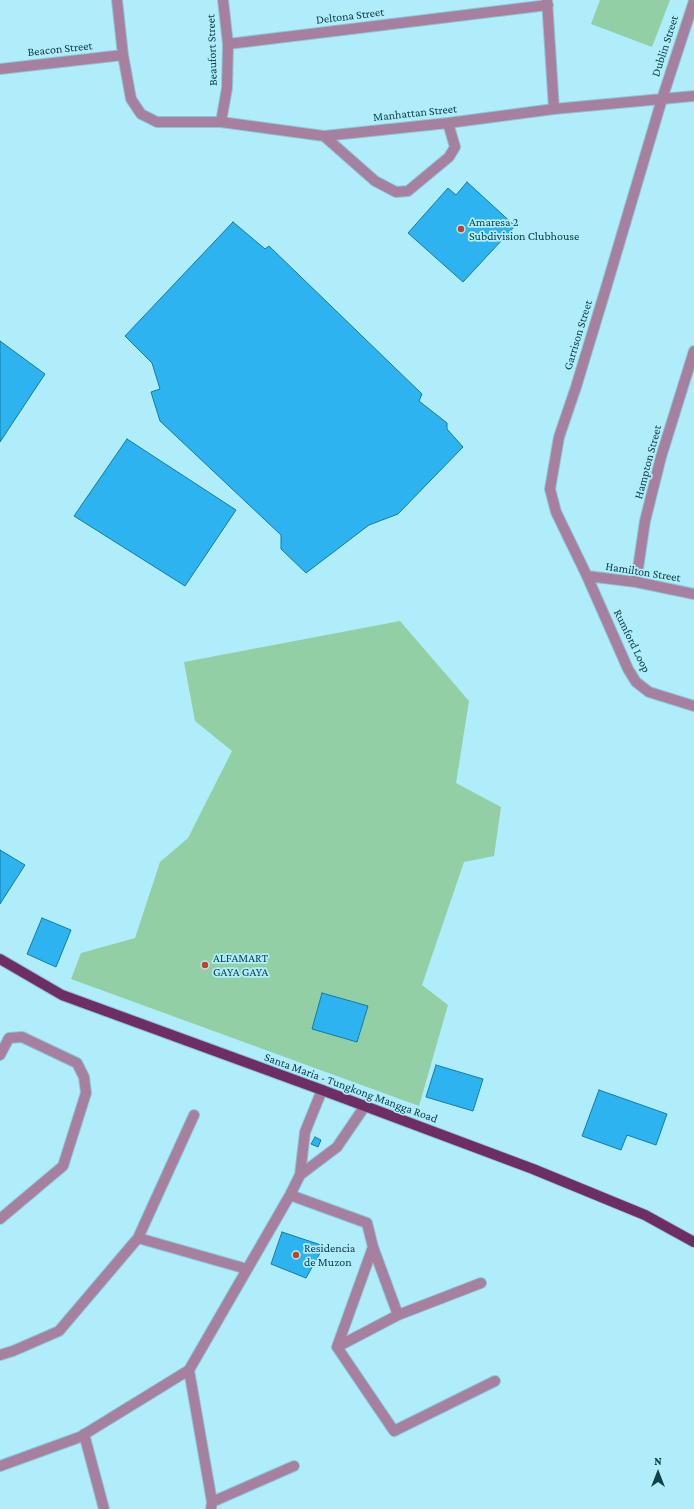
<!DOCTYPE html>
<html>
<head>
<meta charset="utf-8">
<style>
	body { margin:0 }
	#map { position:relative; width:694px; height:1509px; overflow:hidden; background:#b0edfb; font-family:"Crimson Pro",serif }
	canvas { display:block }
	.north { position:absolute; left:638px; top:1453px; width:40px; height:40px; -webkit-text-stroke:3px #b0edfb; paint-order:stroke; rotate:0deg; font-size:11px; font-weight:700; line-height:16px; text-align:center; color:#0e414a }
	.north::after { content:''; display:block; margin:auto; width:14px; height:18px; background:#0e414a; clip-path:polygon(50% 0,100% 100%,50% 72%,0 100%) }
</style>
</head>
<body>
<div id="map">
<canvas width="694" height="1509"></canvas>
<div class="north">N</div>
</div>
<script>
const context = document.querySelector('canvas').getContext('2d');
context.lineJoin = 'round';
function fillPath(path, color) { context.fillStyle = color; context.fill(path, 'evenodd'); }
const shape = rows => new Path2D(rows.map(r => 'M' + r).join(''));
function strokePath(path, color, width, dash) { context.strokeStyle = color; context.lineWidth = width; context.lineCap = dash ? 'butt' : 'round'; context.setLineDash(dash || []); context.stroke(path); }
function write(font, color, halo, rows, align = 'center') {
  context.font = font + ' "Crimson Pro",serif'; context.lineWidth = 3.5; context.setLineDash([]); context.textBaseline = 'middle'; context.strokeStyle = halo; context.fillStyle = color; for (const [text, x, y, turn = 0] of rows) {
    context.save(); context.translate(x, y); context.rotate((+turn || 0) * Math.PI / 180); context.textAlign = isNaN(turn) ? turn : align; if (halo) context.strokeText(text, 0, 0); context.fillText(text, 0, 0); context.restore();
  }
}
const green = shape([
	[600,0,670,0,652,47,591,24],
	[400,621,469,701,456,783,501,807,494,856,464,862,422,985,448,1005,419,1106,71,979,81,953,135,938,160,862,188,838,232,751,195,721,184,662]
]);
const building = shape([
	[467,182,515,226,463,282,408,233,448,188,456,195,467,182],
	[233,222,265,249,269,246,422,394,419,401,447,423,447,429,463,447,398,514,369,525,306,573,281,549,281,535,160,421,151,392,160,389,152,363,125,336,233,222],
	[0,341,45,374,0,442,0,341],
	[127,439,236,510,185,586,74,516,127,439],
	[0,850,25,865,0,904,0,850],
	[42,918,71,930,56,967,27,954,42,918],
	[322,993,368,1006,357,1042,312,1029,322,993],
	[436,1065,483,1079,473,1111,426,1097,436,1065],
	[599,1090,667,1114,656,1145,627,1135,621,1150,582,1136,599,1090],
	[315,1137,321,1140,318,1147,311,1144,315,1137],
	[282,1232,324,1246,306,1278,271,1264,282,1232]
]);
const minor = shape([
	[117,0,123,55,131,99,141,114,157,122,221,122,324,136,448,123,554,109,694,96],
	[547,0,554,109],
	[694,1,662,99,606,288,576,387,559,437,550,489,556,512,587,576,628,669,636,682,649,692,694,706],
	[228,44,548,5],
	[0,69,123,55],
	[221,122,227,88,228,44,223,0],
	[324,136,375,181,396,192,408,191,449,157,455,147,448,123],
	[587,576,636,582,694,594],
	[636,582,645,521,661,457,694,351],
	[0,1055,9,1038,22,1037,77,1063,84,1077,86,1093,63,1166,0,1219],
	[300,1175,337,1147,365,1106],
	[290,1195,367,1223,373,1247,398,1315],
	[138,1238,247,1269],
	[373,1247,337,1347,394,1431,495,1381],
	[337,1347,398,1315,481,1283],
	[0,1355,13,1351,59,1331,138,1238,194,1115],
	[84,1434,104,1509],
	[0,1466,80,1437,189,1370],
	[212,1502,294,1466],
	[211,1509,212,1502,189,1370,290,1195,300,1175,305,1132,322,1090]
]);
const major = shape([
	[0,959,62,995,322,1090,533,1169,645,1215,694,1242]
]);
const markers = [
	[461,229,4,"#ca4024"],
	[205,965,4,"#ca4024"],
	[296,1255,4,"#ca4024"]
];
const streetNames = [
	["Deltona Street",350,16,-7],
	["Dublin Street",665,46,-72],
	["Beacon Street",60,49,-6],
	["Beaufort Street",212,50,-92],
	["Manhattan Street",415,113,-6],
	["Garrison Street",578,335,-73],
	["Hampton Street",648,462,-75],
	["Hamilton Street",643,572,9],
	["Rumford Loop",632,641,64],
	["Santa Maria - Tungkong Mangga Road",351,1088,20]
];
const poiNames = [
	["Amaresa 2",469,222],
	["Subdivision Clubhouse",469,236],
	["ALFAMART",213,958],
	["GAYA GAYA",213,972],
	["Residencia",304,1248],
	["de Muzon",304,1262]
];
fillPath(green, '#92cfa4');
fillPath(building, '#2db4f0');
strokePath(building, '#137aa4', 1);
strokePath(minor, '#8cc7d4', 12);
strokePath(major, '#8cc7d4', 12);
strokePath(minor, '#a6809e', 10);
strokePath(major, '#6e2d65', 10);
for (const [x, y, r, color] of markers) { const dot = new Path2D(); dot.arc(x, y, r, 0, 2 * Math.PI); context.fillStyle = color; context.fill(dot); strokePath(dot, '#b0edfb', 1.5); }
write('12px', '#0e414a', '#b0edfb', streetNames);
write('12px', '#0e414a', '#b0edfb', poiNames, 'left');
</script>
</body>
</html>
